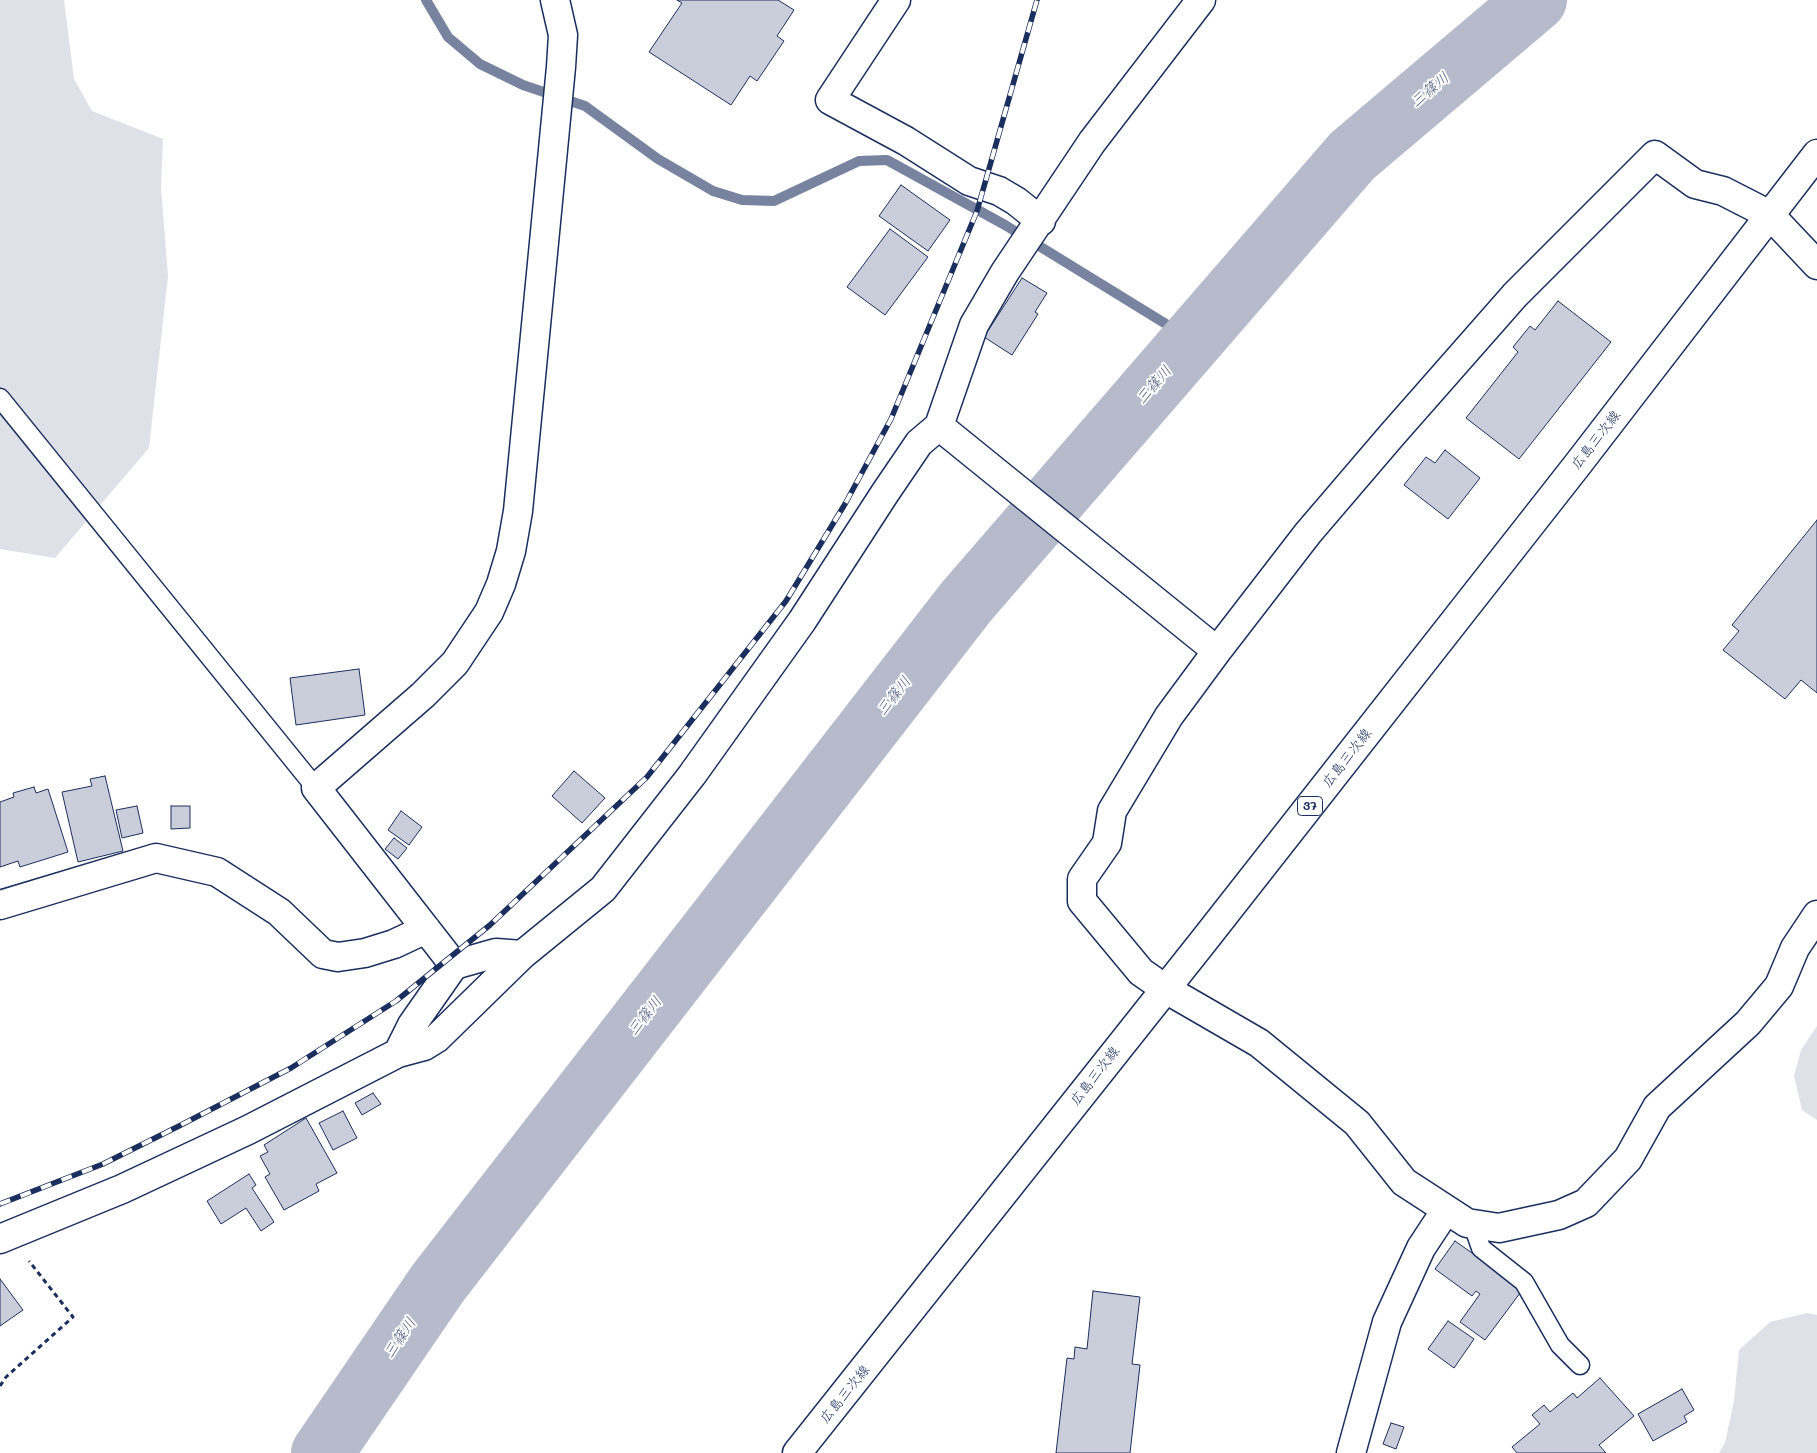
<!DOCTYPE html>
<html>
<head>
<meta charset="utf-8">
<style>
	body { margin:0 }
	canvas { display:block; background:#fff }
</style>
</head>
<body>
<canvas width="1817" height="1453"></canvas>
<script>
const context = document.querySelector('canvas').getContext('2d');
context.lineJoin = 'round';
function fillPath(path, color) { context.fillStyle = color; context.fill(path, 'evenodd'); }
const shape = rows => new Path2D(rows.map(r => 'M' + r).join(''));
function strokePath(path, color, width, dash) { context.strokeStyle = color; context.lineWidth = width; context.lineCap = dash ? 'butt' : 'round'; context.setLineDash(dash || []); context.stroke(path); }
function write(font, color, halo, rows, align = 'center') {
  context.font = font + ' Mali,"Klee One",sans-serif'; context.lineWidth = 4; context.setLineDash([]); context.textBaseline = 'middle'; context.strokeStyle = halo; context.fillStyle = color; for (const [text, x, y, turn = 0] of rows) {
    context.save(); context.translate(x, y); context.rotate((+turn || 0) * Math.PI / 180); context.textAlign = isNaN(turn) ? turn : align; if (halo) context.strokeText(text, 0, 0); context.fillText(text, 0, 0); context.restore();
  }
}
const green = shape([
	[0,0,64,0,74,79,92,111,163,139,161,187,168,276,149,448,55,558,0,549],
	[1817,1026,1817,1120,1802,1110,1794,1076,1801,1050],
	[1807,1313,1817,1315,1817,1453,1719,1453,1725,1443,1734,1401,1739,1350,1770,1322]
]);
const stream = shape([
	[426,0,448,37,480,64,523,85,585,106,658,159,713,191,742,200,774,201,859,161,887,160,1005,225,1192,340]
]);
const river = shape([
	[322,1453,438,1283,966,602,1352,156,1536,0]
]);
const building = shape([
	[677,0,778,0,794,10,777,36,784,41,757,81,750,76,731,105,649,52,682,3,677,0],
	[901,185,950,220,928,251,879,216,901,185],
	[890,229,928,257,885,315,847,287,890,229],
	[1022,278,1047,293,1035,312,1038,314,1012,355,984,337,1022,278],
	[1558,301,1611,342,1519,459,1466,418,1518,352,1513,347,1530,326,1535,330,1558,301],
	[1445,450,1480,478,1448,519,1404,485,1426,457,1435,463,1445,450],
	[1817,520,1817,693,1801,680,1785,699,1723,650,1739,631,1732,625,1817,520],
	[359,669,365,715,296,725,290,678,359,669],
	[574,771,605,798,582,823,552,796,574,771],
	[105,776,123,851,78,862,62,792,92,786,90,779,105,776],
	[34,787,36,793,48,789,68,852,20,867,18,861,0,867,0,802,14,797,13,793,34,787],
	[137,806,143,833,122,838,116,810,137,806],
	[171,806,190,806,190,828,171,829,171,806],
	[401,811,422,827,409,845,388,830,401,811],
	[394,838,407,848,398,859,385,849,394,838],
	[373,1093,381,1104,362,1115,355,1103,373,1093],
	[343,1111,357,1138,333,1150,319,1123,343,1111],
	[306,1118,337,1173,316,1184,319,1191,284,1210,265,1177,270,1174,260,1156,268,1152,264,1145,306,1118],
	[249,1174,256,1185,252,1188,274,1222,261,1231,246,1208,221,1224,207,1201,249,1174],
	[1455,1241,1523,1289,1485,1340,1460,1322,1480,1294,1476,1291,1472,1296,1435,1269,1455,1241],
	[0,1279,23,1310,0,1326,0,1279],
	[1093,1291,1140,1297,1132,1364,1140,1365,1130,1453,1056,1453,1067,1358,1074,1359,1075,1347,1087,1349,1093,1291],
	[1448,1321,1474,1339,1454,1368,1428,1349,1448,1321],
	[1600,1378,1634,1416,1599,1445,1606,1453,1517,1453,1512,1447,1540,1424,1532,1415,1544,1405,1550,1412,1573,1393,1577,1398,1600,1378],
	[1682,1389,1694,1410,1684,1416,1687,1422,1653,1441,1638,1414,1682,1389],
	[1391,1423,1404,1427,1396,1449,1383,1444,1391,1423]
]);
const path = shape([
	[0,1386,6,1377,73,1317,29,1261]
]);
const lane = shape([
	[0,398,316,788],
	[1473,1225,1481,1248,1524,1282,1560,1345,1580,1365]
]);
const street = shape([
	[896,0,830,100,906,141,969,181,999,191,1016,201,1041,221],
	[939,426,1217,651,1169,716,1112,811,1107,843,1082,879,1082,901,1141,972,1164,988,1259,1043,1357,1123,1404,1182,1467,1223,1499,1228,1559,1215,1586,1203,1628,1159,1657,1107,1748,1023,1779,986,1795,948,1817,915],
	[1217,651,1308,533,1391,436,1515,295,1655,155,1695,184,1723,191,1770,215,1817,265],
	[0,905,156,858,217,872,279,912,323,954,338,957,365,953,394,944,426,929],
	[454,965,316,788,423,695,455,663,489,612,501,584,511,551,518,511,561,67,563,35,555,0],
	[398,1053,424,1046,437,1038,522,955,603,889,692,775,802,621,885,493,919,443,939,426,974,325,1005,272,1092,142,1201,0],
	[0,1239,122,1189,248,1130,398,1053,412,1025,454,965,496,953,522,955],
	[1351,1453,1387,1322,1421,1248,1446,1210]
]);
const primary = shape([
	[797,1453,1202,943,1578,464,1817,154]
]);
const rail = shape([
	[0,1204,103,1164,179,1126,291,1068,396,1001,490,925,647,777,786,601,845,504,891,419,977,211,1037,0]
]);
const shields = [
	[1310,806,25]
];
const shieldNames = [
	["37",1310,806]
];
const streetNames = [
	["広島三次線",1596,440,-52],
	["広島三次線",1347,758,-52],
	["広島三次線",1095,1076,-52],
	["広島三次線",845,1394,-51]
];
const waterNames = [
	["三篠川",1430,90,-40],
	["三篠川",1154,385,-49],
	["三篠川",894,696,-52],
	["三篠川",645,1016,-52],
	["三篠川",400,1338,-56]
];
fillPath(green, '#dee1e7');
strokePath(stream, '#77839f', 10);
strokePath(river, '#b5bbca', 62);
fillPath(building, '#caceda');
strokePath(building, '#1b2f5e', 1);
strokePath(lane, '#1b2f5e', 21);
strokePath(street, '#1b2f5e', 31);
strokePath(primary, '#1b2f5e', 31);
strokePath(path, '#1b2f5e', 3, [5, 4]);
strokePath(lane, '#fff', 18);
strokePath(street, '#fff', 28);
strokePath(primary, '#fff', 28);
strokePath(rail, '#1b2f5e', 5.5);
strokePath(rail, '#fff', 4, [11]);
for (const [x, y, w] of shields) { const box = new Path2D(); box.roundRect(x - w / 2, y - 9.5, w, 19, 4); context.fillStyle = '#fff'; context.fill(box); strokePath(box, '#1b2f5e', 1); }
write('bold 12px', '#1b2f5e', null, shieldNames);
write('14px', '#1b2f5e', '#fff', streetNames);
write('italic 15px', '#49597e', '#fff', waterNames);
</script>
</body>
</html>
